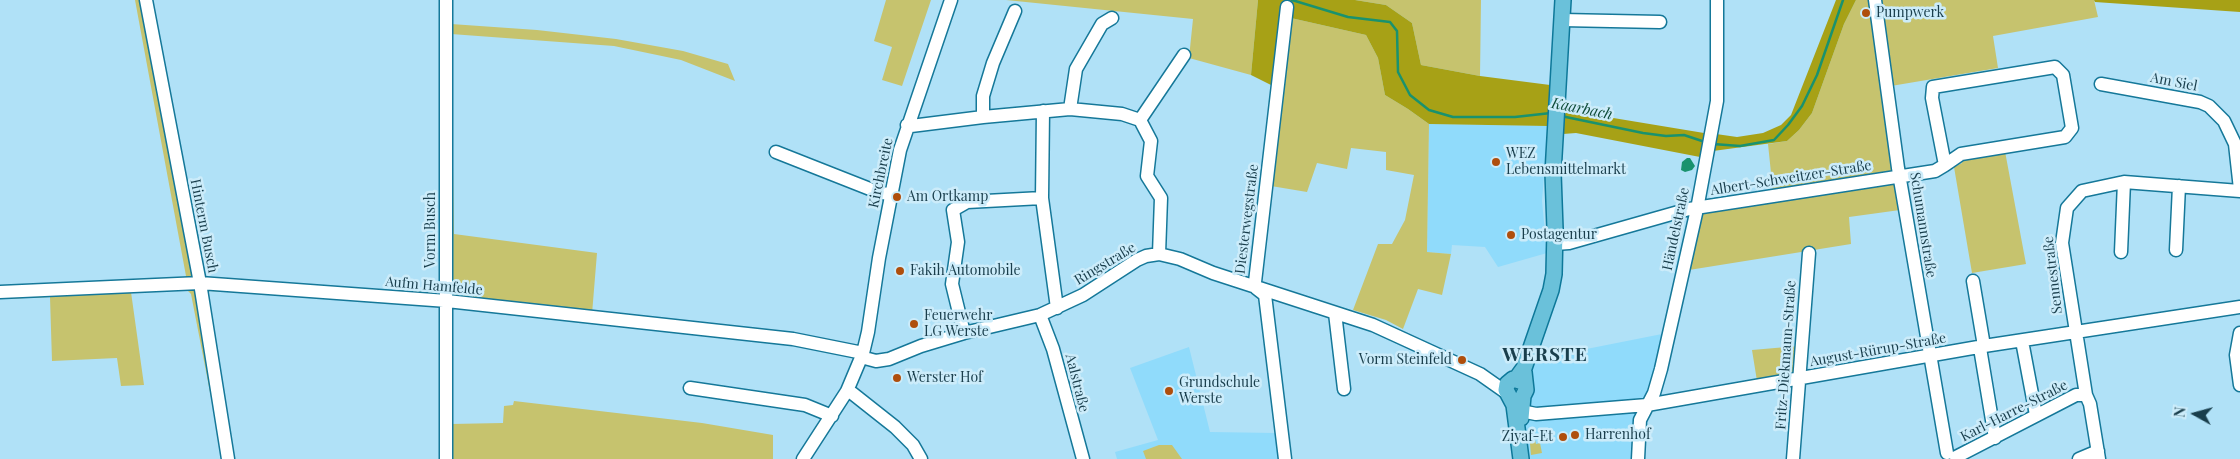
<!DOCTYPE html>
<html>
<head>
<meta charset="utf-8">
<style>
	body { margin:0 }
	#map { position:relative; width:2240px; height:459px; overflow:hidden; background:#b0e1f7; font-family:"Playfair Display",serif }
	canvas { display:block }
	.north { position:absolute; left:2170px; top:389px; width:50px; height:50px; -webkit-text-stroke:4px #ccecfa; paint-order:stroke; rotate:277deg; font-size:14px; font-weight:700; line-height:20px; text-align:center; color:#193e4c }
	.north::after { content:''; display:block; margin:auto; width:18px; height:22px; background:#193e4c; clip-path:polygon(50% 0,100% 100%,50% 72%,0 100%) }
</style>
</head>
<body>
<div id="map">
<canvas width="2240" height="459"></canvas>
<div class="north">N</div>
</div>
<script>
const context = document.querySelector('canvas').getContext('2d');
context.lineJoin = 'round';
function fillPath(path, color) { context.fillStyle = color; context.fill(path, 'evenodd'); }
const shape = rows => new Path2D(rows.map(r => 'M' + r).join(''));
function strokePath(path, color, width, dash) { context.strokeStyle = color; context.lineWidth = width; context.lineCap = dash ? 'butt' : 'round'; context.setLineDash(dash || []); context.stroke(path); }
function write(font, color, halo, rows, align = 'center') {
  context.font = font + ' "Playfair Display",serif'; context.lineWidth = 5; context.setLineDash([]); context.textBaseline = 'middle'; context.strokeStyle = halo; context.fillStyle = color; for (const [text, x, y, turn = 0] of rows) {
    context.save(); context.translate(x, y); context.rotate((+turn || 0) * Math.PI / 180); context.textAlign = isNaN(turn) ? turn : align; if (halo) context.strokeText(text, 0, 0); context.fillText(text, 0, 0); context.restore();
  }
}
const built = shape([
	[1429,124,1548,126,1542,201,1547,253,1498,267,1485,247,1452,245,1451,254,1427,252],
	[1667,333,1634,459,1523,459,1526,361],
	[1189,347,1210,432,1276,433,1279,459,1117,459,1115,452,1158,440,1130,368]
]);
const green = shape([
	[135,0,150,0,201,273,214,280,442,293,451,24,537,30,616,39,683,51,728,64,735,81,681,60,614,46,451,34,454,234,597,253,592,314,453,298,452,308,449,313,451,424,503,423,504,406,513,405,514,401,702,423,773,435,773,459,441,459,444,309,438,303,210,291,205,295,234,459,223,459,191,294,187,290,131,292,144,385,121,386,117,358,52,361,50,297,0,299,0,288,182,281,186,276],
	[886,0,931,0,902,86,882,80,892,47,874,41],
	[1006,0,1258,0,1251,75,1189,58,1193,19],
	[1355,0,1481,0,1480,76,1421,65,1412,23,1386,5],
	[1856,0,1871,0,1894,166,1888,174,1773,192,1768,144,1787,141,1799,130,1812,113,1844,24],
	[1879,0,2094,0,2098,17,1993,36,1998,68,1891,86],
	[1291,18,1366,35,1378,58,1385,95,1408,109,1429,124,1427,252,1451,254,1442,295,1418,289,1403,329,1386,320,1353,310,1378,244,1392,244,1405,220,1414,175,1386,170,1386,152,1351,148,1347,169,1317,163,1307,192,1271,186],
	[2004,146,2026,264,1972,273,1954,167,1962,163,1963,158],
	[1888,181,1897,186,1900,210,1849,217,1851,244,1689,270,1701,211],
	[1798,346,1794,372,1792,375,1757,381,1752,350],
	[1529,432,1533,432,1536,444,1540,443,1542,453,1531,455],
	[1159,445,1172,445,1182,459,1146,459,1143,451]
]);
const forest = shape([
	[1258,0,1355,0,1386,5,1412,23,1421,65,1480,76,1550,85,1548,126,1429,124,1408,109,1385,95,1378,58,1366,35,1291,18,1275,87,1251,75],
	[1836,0,1856,0,1844,24,1812,113,1799,130,1787,141,1713,151,1716,134,1737,137,1763,133,1781,125,1791,115],
	[2094,0,2240,0,2240,12,2095,2],
	[1565,110,1704,133,1700,157,1576,133,1563,134]
]);
const water = shape([
	[1687,158,1690,158,1695,166,1692,170,1685,172,1681,170,1682,162]
]);
const stream = shape([
	[1292,0,1348,17,1390,22,1397,31,1398,72,1410,95,1429,110,1453,117,1515,117,1551,113],
	[1561,116,1643,133,1666,136,1684,135,1705,142],
	[1713,144,1740,146,1774,140,1788,125,1802,106,1817,75,1843,0]
]);
const minor = shape([
	[146,0,200,283,228,459],
	[446,0,446,459],
	[1875,0,1898,168,1947,453],
	[1562,20,1660,22],
	[2101,84,2200,102,2209,106,2224,121,2235,144,2240,189],
	[1070,109,1076,69,1102,24,1112,18],
	[1043,111,1042,198,1057,308],
	[983,117,983,96,993,63,1015,11],
	[1140,120,1184,55],
	[907,125,911,126,983,117,1070,109,1122,114,1140,120,1151,141,1147,176,1161,198,1159,254],
	[776,152,875,191,891,195],
	[1555,244,1569,243,1689,209,1935,171,1945,165,1932,98,1933,87,2055,67,2063,75,2072,128,2065,137,1961,154,1945,165],
	[2176,250,2179,186],
	[2121,252,2124,182],
	[1973,281,1984,346],
	[0,292,200,283,447,301,793,339,863,353],
	[1335,313,1344,389],
	[1040,315,1053,349,1083,459],
	[964,333,952,284,958,242,953,210,967,202,1042,198],
	[2240,333,2236,355,2240,385],
	[2022,341,2036,415],
	[1980,348,1995,438],
	[861,357,876,361,889,359,921,346,964,333,1040,315,1083,295,1137,260,1146,256,1159,254,1180,259,1213,273,1373,325,1480,374,1507,393],
	[690,388,805,405,832,416],
	[847,391,852,393,895,427,913,445,921,459],
	[1521,411,1536,414,1647,405,1984,346,2240,307],
	[1956,457,2076,395,2086,395],
	[803,459,847,391,863,353,868,332,879,258,900,150,951,0],
	[1285,459,1265,295,1256,288,1255,282,1287,7],
	[1638,459,1640,420,1654,393,1661,369,1697,209,1717,101,1717,0],
	[1793,459,1809,253],
	[2079,459,2098,451],
	[2099,459,2090,404,2086,395,2062,243,2067,208,2082,191,2124,182,2240,191]
]);
const major = shape([
	[1516,379,1524,368,1551,290,1554,274,1555,229,1553,173,1563,0],
	[1521,418,1523,396,1526,390,1524,372],
	[1521,459,1514,405,1506,390,1507,384,1513,379,1523,382]
]);
const markers = [
	[1866,13,5,"#af4e0c"],
	[1496,162,5,"#af4e0c"],
	[897,197,5,"#af4e0c"],
	[1511,235,5,"#af4e0c"],
	[900,271,5,"#af4e0c"],
	[914,324,5,"#af4e0c"],
	[1462,360,5,"#af4e0c"],
	[897,378,5,"#af4e0c"],
	[1169,391,5,"#af4e0c"],
	[1575,435,5,"#af4e0c"],
	[1563,437,5,"#af4e0c"]
];
const poiNames = [
	["Pumpwerk",1876,13],
	["WEZ",1506,154],
	["Lebensmittelmarkt",1506,170],
	["Am Ortkamp",907,197],
	["Postagentur",1521,235],
	["Fakih Automobile",910,271],
	["Feuerwehr",924,316],
	["LG Werste",924,332],
	["Vorm Steinfeld",1452,360,"right"],
	["Werster Hof",907,378],
	["Grundschule",1179,383],
	["Werste",1179,399],
	["Harrenhof",1585,435],
	["Ziyaf-Et",1553,437,"right"]
];
const streetNames = [
	["Am Siel",2174,82,11],
	["Kirchbreite",881,173,-78],
	["Albert-Schweitzer-Straße",1791,178,-9],
	["Diesterwegstraße",1247,219,-83],
	["Schumannstraße",1923,225,81],
	["Hinterm Busch",204,226,79],
	["Händelstraße",1676,229,-78],
	["Vorm Busch",431,230,-90],
	["Ringstraße",1105,264,-31],
	["Sennestraße",2053,275,-97],
	["Aufm Hamfelde",434,286,5],
	["August-Rürup-Straße",1878,350,-10],
	["Fritz-Diekmann-Straße",1786,355,-86],
	["Aalstraße",1077,383,76],
	["Karl-Harre-Straße",2014,411,-27]
];
const waterNames = [
	["Kaarbach",1582,109,11]
];
const districtNames = [
	["WERSTE",1545,355]
];
fillPath(built, '#90dbfb');
fillPath(green, '#c6c36e');
fillPath(forest, '#a7a116');
fillPath(water, '#19926e');
strokePath(stream, '#19926e', 2.5);
strokePath(minor, '#157899', 15);
strokePath(major, '#0d7899', 18);
strokePath(minor, '#fff', 12);
strokePath(major, '#6ac1da', 15);
for (const [x, y, r, color] of markers) { const dot = new Path2D(); dot.arc(x, y, r, 0, 2 * Math.PI); context.fillStyle = color; context.fill(dot); strokePath(dot, '#ccecfa', 2); }
write('14px', '#193e4c', '#ccecfa', poiNames, 'left');
write('14px', '#193e4c', '#ccecfa', streetNames);
write('italic 15px', '#0f4c39', '#ccecfa', waterNames);
context.letterSpacing = '1px';
write('bold 19px', '#193e4c', '#ccecfa', districtNames);
context.letterSpacing = '0px';
</script>
</body>
</html>
